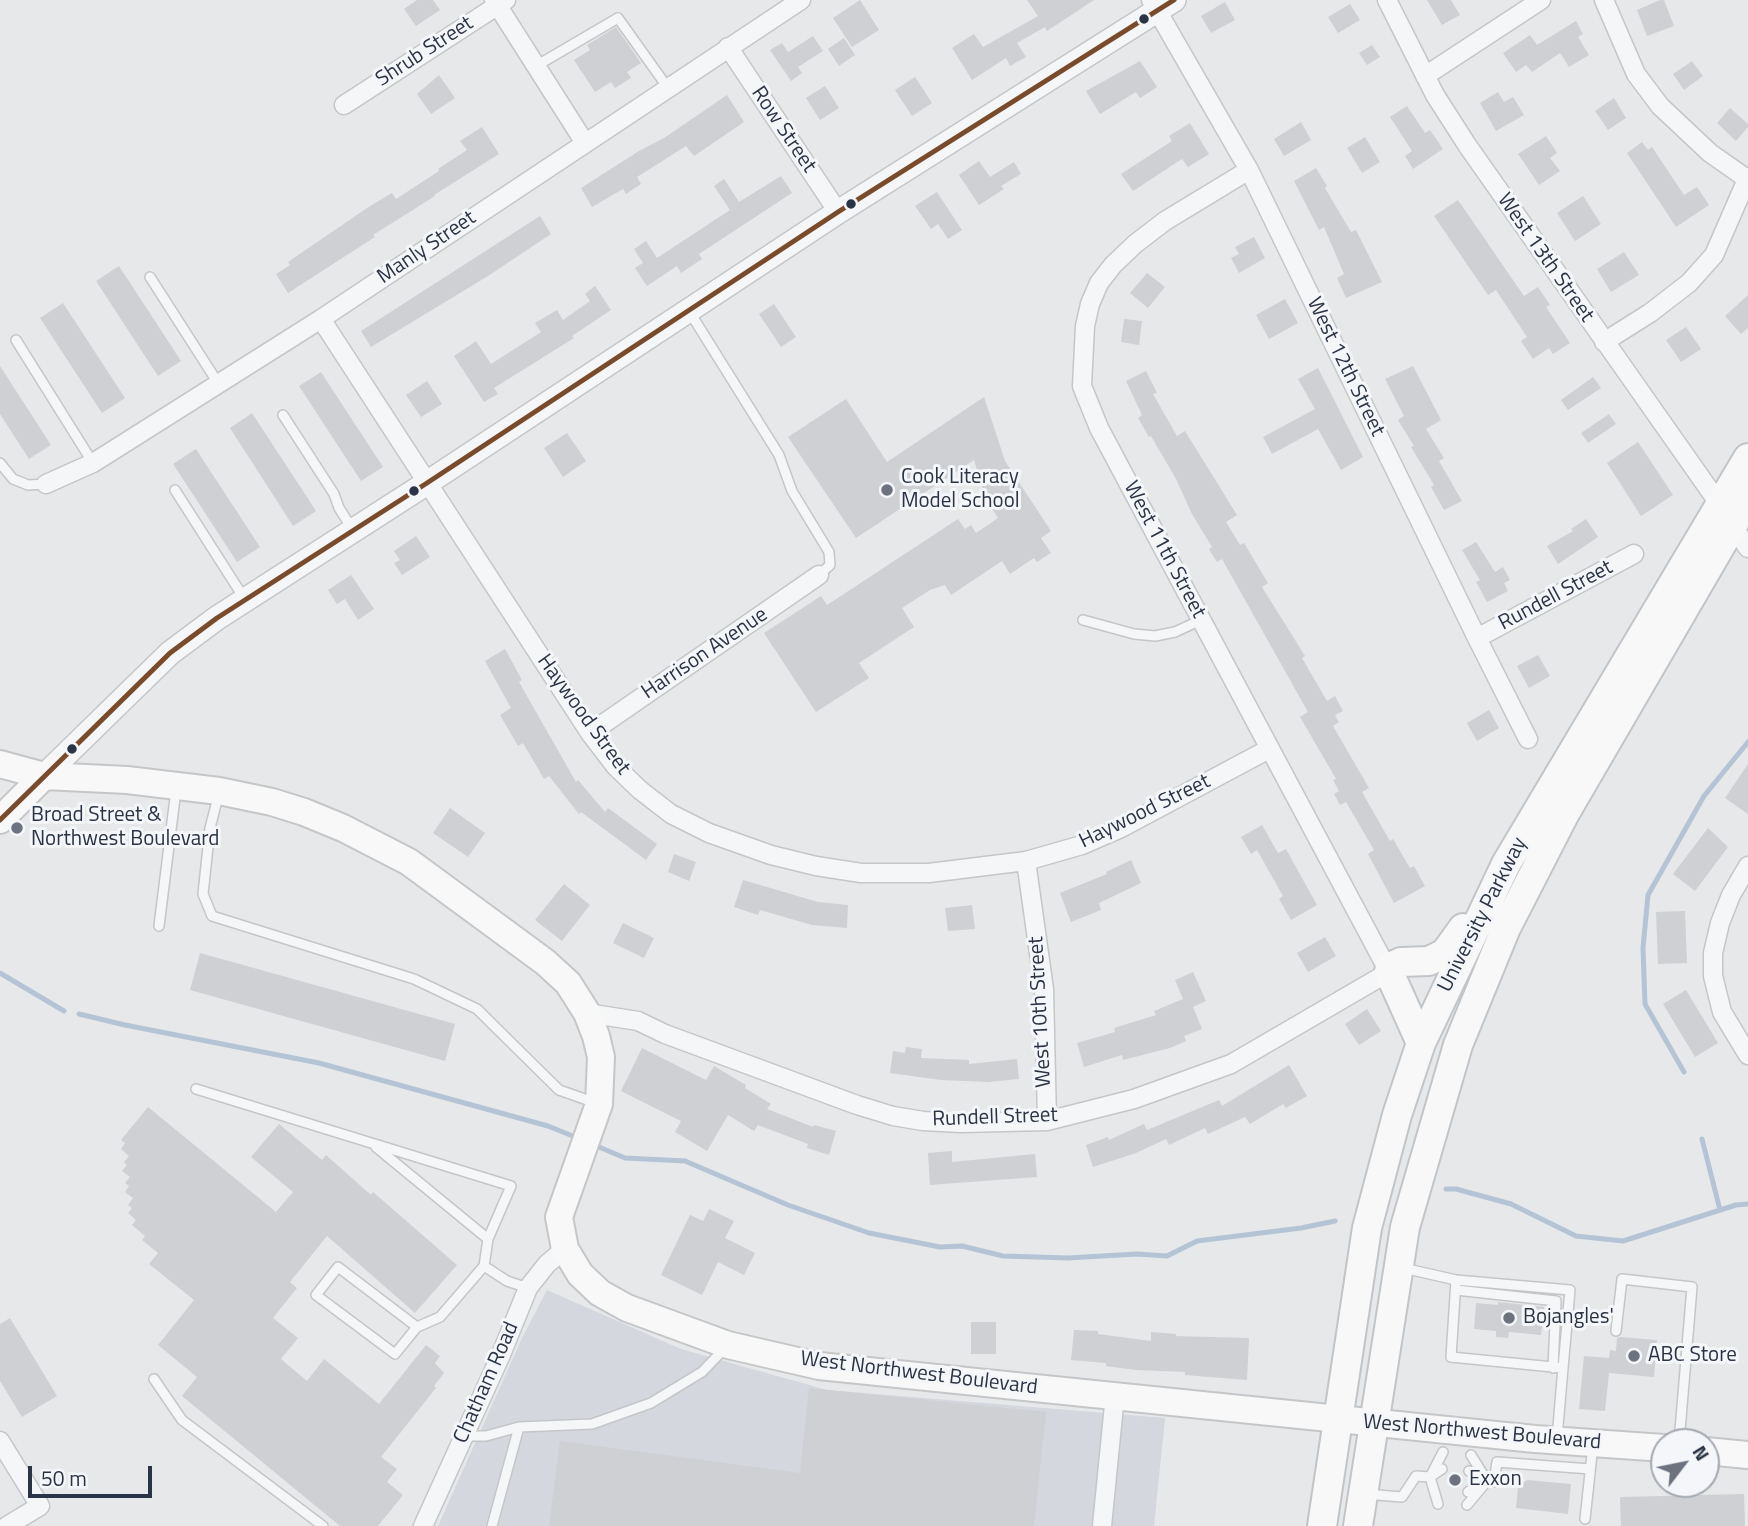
<!DOCTYPE html>
<html>
<head>
<meta charset="utf-8">
<style>
	body { margin:0 }
	#map { position:relative; width:1748px; height:1526px; overflow:hidden; background:#e6e8ea; font-family:"Titillium Web",sans-serif }
	canvas { display:block }
	.north { position:absolute; left:1650px; top:1428px; width:70px; height:70px; box-sizing:border-box; background:#f4f6f9; border:2px solid #a4a8b1; border-radius:50%; rotate:58deg; font-size:19px; font-weight:700; line-height:28px; text-align:center; color:#2b3445 }
	.north::after { content:''; display:block; margin:auto; width:24px; height:32px; background:#6c737f; clip-path:polygon(50% 0,100% 100%,50% 72%,0 100%) }
	.scale { position:absolute; left:28px; top:1466px; width:124px; height:32px; box-sizing:border-box; border:4px solid #2b3445; border-top:0; padding-left:9px; font-size:21px; line-height:24px; white-space:nowrap; color:#2b3445; -webkit-text-stroke:5px #f4f6f9; paint-order:stroke }
</style>
</head>
<body>
<div id="map">
<canvas width="1748" height="1526"></canvas>
<div class="north">N</div>
<div class="scale">50 m</div>
</div>
<script>
const context = document.querySelector('canvas').getContext('2d');
context.lineJoin = 'round';
function fillPath(path, color) { context.fillStyle = color; context.fill(path, 'evenodd'); }
const shape = rows => new Path2D(rows.map(r => 'M' + r).join(''));
function strokePath(path, color, width, dash) { context.strokeStyle = color; context.lineWidth = width; context.lineCap = dash ? 'butt' : 'round'; context.setLineDash(dash || []); context.stroke(path); }
function write(font, color, halo, rows, align = 'center') {
  context.font = font + ' "Titillium Web",sans-serif'; context.lineWidth = 6; context.setLineDash([]); context.textBaseline = 'middle'; context.strokeStyle = halo; context.fillStyle = color; for (const [text, x, y, turn = 0] of rows) {
    context.save(); context.translate(x, y); context.rotate((+turn || 0) * Math.PI / 180); context.textAlign = isNaN(turn) ? turn : align; if (halo) context.strokeText(text, 0, 0); context.fillText(text, 0, 0); context.restore();
  }
}
const built = shape([
	[547,1290,681,1349,827,1390,1165,1418,1154,1526,438,1526,521,1340]
]);
const stream = shape([
	[0,973,64,1011],
	[79,1014,125,1025,319,1063,548,1126,580,1139],
	[1684,1072,1645,1004,1643,948,1648,895,1704,796,1748,742],
	[1702,1139,1720,1210],
	[592,1144,625,1158,685,1161,788,1205,869,1233,940,1247,962,1246,1003,1256,1068,1258,1137,1254,1167,1256,1197,1241,1301,1228,1335,1221],
	[1446,1189,1456,1189,1511,1204,1576,1236,1623,1241,1736,1205,1748,1204]
]);
const building = shape([
	[417,0,433,0,440,10,416,26,404,9],
	[860,0,879,30,852,47,833,18],
	[1027,0,1094,0,1047,31,1045,27,1017,43,1026,57,1010,66,1006,58,972,80,952,48,974,34,983,47,1038,16],
	[1427,0,1451,0,1460,15,1442,25],
	[1660,0,1664,0,1674,26,1647,36,1637,10],
	[1225,2,1235,20,1211,33,1201,16],
	[1350,4,1360,20,1338,33,1328,17],
	[1576,21,1583,34,1578,37,1589,55,1569,67,1560,53,1532,72,1526,65,1516,72,1503,53,1530,35,1537,45],
	[616,27,641,63,627,72,631,78,615,88,611,82,595,92,574,60,590,50,587,45],
	[813,36,823,51,798,67,802,73,791,81,770,50,782,43,788,52],
	[844,38,855,55,839,66,828,49],
	[1372,45,1380,57,1367,65,1359,53],
	[1140,61,1157,87,1140,98,1136,92,1100,114,1086,91],
	[1692,61,1703,76,1684,90,1673,74],
	[439,75,455,98,431,114,417,94],
	[915,77,932,103,912,116,895,90],
	[825,86,839,108,820,120,806,98],
	[1498,92,1504,102,1513,97,1524,115,1496,131,1480,103],
	[727,95,744,122,694,156,686,146,637,177,641,184,626,194,623,189,592,207,581,188,639,151,664,138],
	[1614,98,1626,118,1608,130,1595,111],
	[1407,106,1425,133,1430,130,1443,149,1413,169,1405,156,1412,151,1390,117],
	[1730,108,1748,124,1748,127,1736,141,1717,123],
	[1301,122,1311,140,1284,156,1274,139],
	[1190,123,1209,154,1188,167,1182,159,1133,191,1121,174,1172,141,1169,136],
	[482,127,499,154,434,195,435,196,373,235,375,237,288,293,276,274,290,265,288,262,367,208,392,193,396,199,439,171,438,169,467,150,460,141],
	[1546,136,1557,153,1550,158,1560,171,1539,185,1518,154],
	[1365,137,1380,162,1362,173,1347,148],
	[1642,142,1648,150,1652,147,1684,195,1697,187,1709,205,1676,227,1627,153],
	[979,161,990,177,1014,162,1021,174,1001,186,1004,189,979,205,959,175],
	[1316,168,1327,186,1325,188,1351,232,1356,230,1382,282,1346,298,1337,278,1344,274,1324,227,1319,230,1294,181],
	[781,176,792,193,699,254,702,259,681,273,677,266,647,286,635,268,643,263,634,249,646,241,657,258,730,210,714,186,724,179,739,202],
	[937,192,962,230,948,239,938,224,931,229,915,206],
	[1583,196,1601,224,1575,241,1557,213],
	[1458,200,1524,296,1538,287,1550,305,1546,307,1570,343,1553,354,1549,348,1533,359,1521,341,1527,337,1496,290,1488,295,1434,216],
	[540,216,551,234,488,276,371,347,361,331],
	[1254,237,1265,258,1239,273,1231,258,1239,254,1235,247],
	[1624,252,1639,275,1611,292,1597,269],
	[119,266,181,361,158,376,96,281],
	[1147,273,1165,287,1148,308,1130,293],
	[595,286,611,310,572,336,574,338,494,388,498,394,484,402,454,356,476,341,491,364,541,332,535,323,557,310,563,320,590,301,585,294],
	[1748,295,1748,328,1741,334,1725,316],
	[1285,299,1298,323,1269,339,1256,315],
	[63,303,125,398,102,413,40,318],
	[774,304,796,337,781,347,759,314],
	[1124,319,1142,321,1139,345,1121,342],
	[1686,327,1701,349,1681,362,1666,340],
	[0,366,51,445,29,459,0,414],
	[1413,366,1441,420,1426,429,1444,458,1439,461,1462,501,1444,510,1431,487,1434,485,1411,447,1414,446,1398,420,1404,416,1385,379],
	[1318,368,1363,457,1341,470,1318,429,1272,454,1263,437,1315,409,1298,379],
	[1146,371,1157,393,1153,394,1177,436,1185,431,1237,515,1226,522,1240,545,1244,543,1268,583,1262,587,1305,656,1302,658,1327,701,1335,696,1343,711,1335,715,1339,722,1333,726,1369,788,1362,792,1390,841,1393,839,1410,868,1414,866,1425,886,1394,903,1368,854,1374,850,1346,802,1340,805,1334,794,1339,791,1333,780,1336,779,1300,717,1308,712,1222,559,1217,562,1209,549,1212,547,1192,514,1176,479,1151,436,1149,437,1138,418,1142,415,1126,381],
	[321,372,383,467,361,481,299,386],
	[1593,377,1601,388,1568,410,1561,400],
	[427,381,442,404,421,417,406,395],
	[984,397,1005,461,1051,531,1041,538,1051,553,1037,562,1034,558,1010,574,1002,561,951,595,945,585,930,590,902,608,914,627,859,663,869,678,816,712,764,633,821,596,827,605,958,519,965,529,971,525,976,533,998,518,986,500,974,460,856,538,788,437,846,399,887,462],
	[252,413,316,511,293,526,230,428],
	[1609,414,1616,424,1588,443,1581,433],
	[567,433,586,461,563,477,544,448],
	[1638,442,1673,495,1641,516,1607,463],
	[196,449,260,547,237,562,173,464],
	[1586,519,1598,537,1558,564,1547,546,1573,531,1571,529],
	[416,536,430,557,402,575,394,563,400,560,394,551],
	[1476,542,1495,572,1503,567,1510,580,1504,583,1508,591,1487,602,1476,582,1480,580,1462,550],
	[351,575,374,609,358,620,345,599,337,604,328,590],
	[505,649,522,680,519,682,576,782,578,780,605,812,608,808,657,844,646,860,581,812,579,814,549,776,544,779,523,743,518,746,500,715,511,708,485,661],
	[1538,655,1550,676,1529,688,1517,666],
	[1489,710,1499,728,1477,741,1467,723],
	[1748,764,1748,814,1725,798],
	[450,808,485,833,468,857,433,833],
	[1262,825,1278,853,1286,849,1317,905,1291,920,1279,899,1283,896,1257,850,1251,854,1241,837],
	[1708,828,1728,847,1695,891,1673,874],
	[674,854,696,862,689,881,668,872],
	[1131,860,1141,883,1099,903,1101,910,1071,922,1060,893,1107,874,1106,872],
	[743,880,818,902,848,905,847,928,812,925,760,910,758,915,734,907],
	[564,884,590,905,562,941,535,920],
	[972,905,975,929,948,931,945,908],
	[1685,911,1687,963,1658,964,1656,912],
	[623,923,654,938,644,958,613,943],
	[1325,937,1336,956,1308,972,1297,953],
	[200,953,455,1024,445,1061,190,990],
	[1193,972,1206,1001,1193,1007,1202,1029,1184,1036,1186,1041,1170,1048,1123,1060,1122,1055,1084,1067,1077,1043,1115,1032,1114,1028,1156,1015,1154,1011,1183,999,1175,980],
	[1686,990,1718,1043,1695,1057,1663,1004],
	[1367,1009,1381,1031,1359,1045,1345,1024],
	[906,1047,922,1049,921,1058,969,1060,969,1064,1017,1059,1019,1079,988,1082,941,1080,890,1073,893,1051,905,1053],
	[642,1048,706,1080,714,1066,746,1085,745,1088,771,1104,767,1109,813,1127,814,1125,836,1131,829,1155,807,1148,808,1144,758,1125,754,1131,728,1115,707,1151,675,1132,681,1121,621,1091],
	[1289,1065,1307,1096,1286,1108,1283,1104,1250,1124,1245,1117,1208,1134,1205,1128,1169,1145,1166,1139,1136,1153,1093,1167,1086,1145,1108,1137,1109,1140,1144,1124,1147,1130,1219,1100,1222,1106],
	[148,1107,276,1212,293,1192,251,1157,279,1124,322,1160,326,1155,371,1195,373,1192,457,1265,415,1313,327,1236,290,1282,297,1288,273,1318,298,1338,281,1359,307,1381,324,1359,379,1404,426,1345,440,1356,435,1363,444,1373,434,1386,436,1388,381,1457,397,1469,387,1482,403,1495,378,1526,340,1526,182,1396,197,1377,158,1345,194,1300,149,1264,158,1253,142,1240,145,1236,132,1225,136,1220,128,1213,132,1208,128,1205,133,1198,125,1192,129,1186,125,1183,130,1177,122,1171,127,1165,124,1162,129,1156,121,1149,125,1143,121,1140],
	[952,1151,952,1162,1035,1154,1037,1177,930,1185,928,1153],
	[709,1209,734,1221,725,1238,755,1253,744,1275,718,1262,702,1295,661,1275,690,1215,703,1221],
	[1498,1302,1544,1307,1541,1335,1509,1332,1508,1338,1496,1337,1496,1331,1474,1329,1476,1303,1498,1305],
	[10,1318,57,1396,22,1417,0,1381,0,1324],
	[971,1322,996,1322,996,1354,971,1354],
	[1074,1330,1098,1331,1098,1334,1151,1341,1151,1332,1176,1334,1176,1336,1249,1338,1247,1380,1185,1375,1185,1372,1136,1370,1106,1366,1106,1363,1071,1360],
	[1620,1337,1657,1340,1654,1377,1609,1373,1605,1411,1579,1409,1584,1356,1609,1358,1610,1350,1616,1351,1617,1338],
	[809,1388,1046,1412,1034,1526,549,1526,560,1441,800,1473],
	[1527,1480,1571,1484,1568,1514,1516,1508,1518,1487],
	[1744,1494,1745,1526,1621,1526,1620,1497]
]);
const service = shape([
	[536,66,618,18,668,88],
	[150,277,218,383],
	[689,311,779,455,792,491,829,552,830,565,819,575],
	[16,340,93,463],
	[283,415,334,494,339,508,353,530],
	[0,463,13,479,28,485,46,484],
	[175,490,244,598],
	[1083,620,1134,634,1155,636,1175,632,1201,620],
	[219,793,210,828,203,894,212,916,414,979,477,1009,559,1090,596,1103],
	[159,926,176,790],
	[196,1089,511,1186,488,1239,484,1266,507,1281,528,1288],
	[376,1147,488,1239],
	[1403,1268,1456,1280,1570,1290,1563,1368,1451,1357,1456,1280],
	[1456,1290,1556,1301,1553,1368],
	[417,1327,338,1267,316,1295,395,1354,417,1327,440,1317,484,1266],
	[1616,1331,1622,1279,1692,1287,1679,1442],
	[154,1379,182,1420,323,1526],
	[464,1436,486,1436,519,1427,592,1424,651,1403,702,1372,725,1348],
	[1557,1438,1563,1368],
	[1442,1469,1430,1477,1443,1452],
	[1487,1481,1494,1482,1497,1462,1590,1469],
	[1468,1492,1487,1481,1469,1471],
	[1365,1494,1402,1497,1416,1476,1430,1477,1438,1504],
	[1467,1505,1487,1481,1471,1455],
	[1585,1519,1593,1445],
	[492,1526,519,1427]
]);
const minor = shape([
	[494,0,585,143],
	[1151,0,1249,170,1477,638,1528,739],
	[1387,0,1435,95,1467,145,1720,505],
	[1604,0,1636,74,1660,106,1710,153,1747,179],
	[728,47,838,212],
	[1425,76,1541,0],
	[344,105,506,0],
	[321,319,590,733,616,767,640,790,671,814,709,833,771,855,816,866,861,873,929,873,1026,861,1082,845,1121,828,1269,749],
	[1604,342,1650,313,1689,283,1714,255,1748,177],
	[46,484,93,463,321,319,801,0],
	[1732,525,1748,548],
	[1477,638,1634,554],
	[590,733,819,575],
	[1026,861,1044,989,1047,1121],
	[1748,866,1731,895,1720,923,1713,953,1713,976,1722,1012,1748,1055],
	[587,1013,638,1021,665,1034,857,1105,893,1116,923,1121,961,1123,1047,1121,1134,1099,1231,1064,1389,972,1099,428,1082,386,1085,326,1090,304,1099,283,1113,265,1135,244,1165,221,1249,170],
	[0,1441,40,1506,7,1526],
	[423,1526,500,1357,528,1288,547,1264,565,1249],
	[1102,1526,1115,1395]
]);
const tertiary = shape([
	[44,776,170,653,217,618,427,483,838,212,1174,0]
]);
const secondary = shape([
	[0,764,44,776,127,780,219,791,272,802,304,812,343,828,409,862,545,962,568,983,587,1013,596,1036,601,1057,599,1104,559,1217,565,1249,580,1274,600,1293,627,1308,728,1345,819,1366,1535,1439,1664,1448],
	[0,820,44,776],
	[1706,1451,1748,1455]
]);
const primary = shape([
	[1421,1043,1389,972,1390,967,1401,962,1429,961,1445,953,1463,928],
	[1322,1526,1367,1228,1397,1115,1421,1043,1506,864,1748,458],
	[1358,1526,1405,1227,1458,1045,1506,928,1564,815,1748,499]
]);
const bus1 = shape([
	[0,820,170,653,217,618,427,483,838,212,1174,0]
]);
const markers = [
	[1144,19,6,"#2b3445"],
	[851,204,6,"#2b3445"],
	[887,490,7,"#6c737f"],
	[414,491,6,"#2b3445"],
	[72,749,6,"#2b3445"],
	[17,828,7,"#6c737f"],
	[1509,1318,7,"#6c737f"],
	[1634,1356,7,"#6c737f"],
	[1455,1480,7,"#6c737f"]
];
const streetNames = [
	["Shrub Street",425,52,-33],
	["Row Street",783,130,56],
	["Manly Street",427,248,-34],
	["West 13th Street",1545,258,55],
	["West 12th Street",1345,367,64],
	["West 11th Street",1164,550,62],
	["Rundell Street",1556,596,-28],
	["Harrison Avenue",705,654,-34],
	["Haywood Street",583,715,54],
	["Haywood Street",1145,812,-26],
	["University Parkway",1483,915,-63],
	["West 10th Street",1041,1012,-93],
	["Rundell Street",995,1118,-2],
	["West Northwest Boulevard",919,1374,7],
	["Chatham Road",487,1383,-66],
	["West Northwest Boulevard",1482,1433,5]
];
const poiNames = [
	["Cook Literacy",901,478],
	["Model School",901,502],
	["Broad Street &",31,816],
	["Northwest Boulevard",31,840],
	["Bojangles'",1523,1318],
	["ABC Store",1648,1356],
	["Exxon",1469,1480]
];
fillPath(built, '#d4d7dd');
strokePath(stream, '#b4c4d5', 5);
fillPath(building, '#ced0d3');
strokePath(service, '#c4c6c8', 12);
strokePath(minor, '#c4c6c8', 21);
strokePath(tertiary, '#c4c6c8', 26);
strokePath(secondary, '#c4c6c8', 30);
strokePath(primary, '#c2c5c8', 32);
strokePath(service, '#f5f6f7', 9);
strokePath(minor, '#f5f6f7', 18);
strokePath(tertiary, '#f5f6f7', 23);
strokePath(secondary, '#f8f8f8', 26);
strokePath(primary, '#f8f8f8', 28);
strokePath(bus1, '#7a4b2a', 5);
for (const [x, y, r, color] of markers) { const dot = new Path2D(); dot.arc(x, y, r, 0, 2 * Math.PI); context.fillStyle = color; context.fill(dot); strokePath(dot, '#f4f6f9', 2.5); }
write('21px', '#2b3445', '#f4f6f9', streetNames);
write('21px', '#2b3445', '#f4f6f9', poiNames, 'left');
</script>
</body>
</html>
